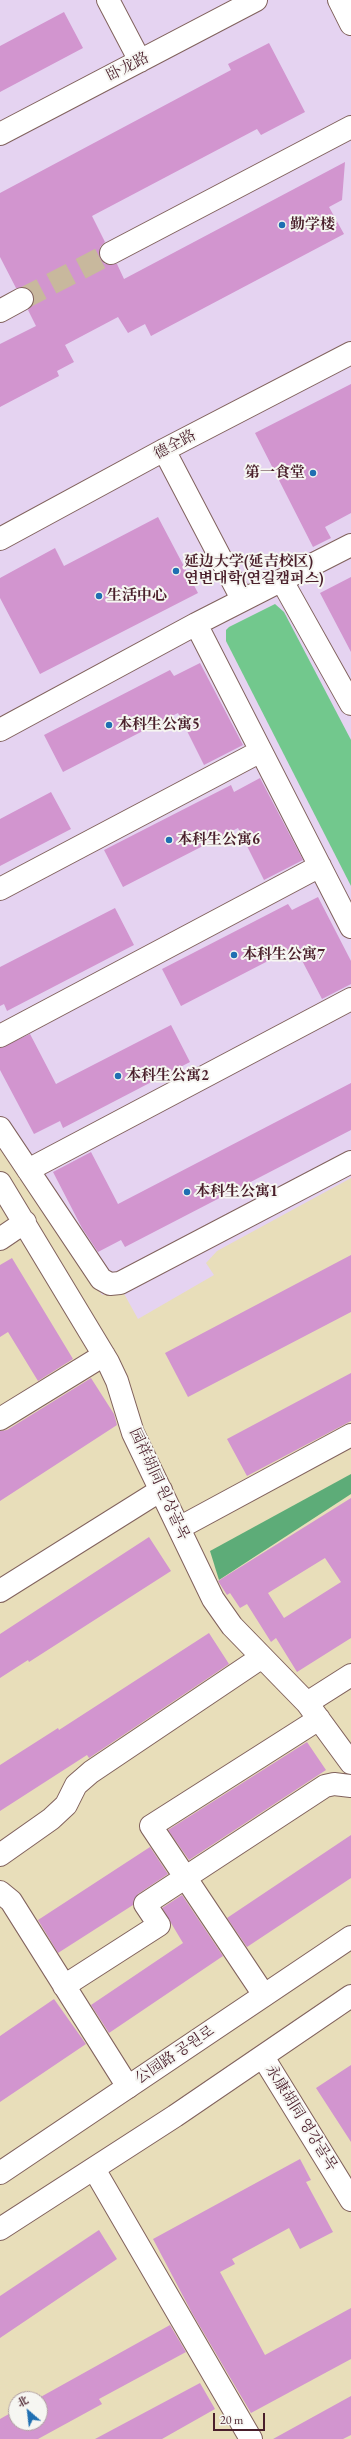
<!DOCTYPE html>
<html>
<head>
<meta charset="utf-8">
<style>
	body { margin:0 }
	#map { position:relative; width:351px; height:2439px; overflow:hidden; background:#e8deba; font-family:"EB Garamond","Noto Serif SC",serif }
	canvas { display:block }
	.north { position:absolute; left:8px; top:2391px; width:40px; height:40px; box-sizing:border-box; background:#f6f6f2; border:1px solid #b1a0a2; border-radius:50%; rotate:332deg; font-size:11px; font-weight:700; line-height:16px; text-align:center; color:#4a1f2b }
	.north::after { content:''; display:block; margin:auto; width:14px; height:18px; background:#1f6fb2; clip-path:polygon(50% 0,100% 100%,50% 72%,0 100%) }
	.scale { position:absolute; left:213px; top:2413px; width:52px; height:18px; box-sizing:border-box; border:2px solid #4a1f2b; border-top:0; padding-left:5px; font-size:12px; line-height:14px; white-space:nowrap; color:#4a1f2b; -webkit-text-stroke:3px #f6f6f2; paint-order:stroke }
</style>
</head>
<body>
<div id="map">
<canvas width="351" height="2439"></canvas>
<div class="north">北</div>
<div class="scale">20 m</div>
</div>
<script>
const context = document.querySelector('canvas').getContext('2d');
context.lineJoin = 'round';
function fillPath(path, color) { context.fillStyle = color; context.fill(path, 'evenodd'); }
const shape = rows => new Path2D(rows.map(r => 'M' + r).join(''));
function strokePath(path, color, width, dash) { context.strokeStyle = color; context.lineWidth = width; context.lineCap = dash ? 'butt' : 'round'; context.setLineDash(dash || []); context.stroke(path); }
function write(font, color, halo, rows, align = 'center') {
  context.font = font + ' "EB Garamond","Noto Serif SC","Noto Serif KR",serif'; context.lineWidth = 4; context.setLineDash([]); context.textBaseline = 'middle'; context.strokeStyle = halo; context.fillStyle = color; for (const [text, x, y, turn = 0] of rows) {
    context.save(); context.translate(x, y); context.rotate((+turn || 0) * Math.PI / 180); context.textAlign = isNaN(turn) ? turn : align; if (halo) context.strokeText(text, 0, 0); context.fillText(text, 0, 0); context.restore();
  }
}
const built = shape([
	[0,0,351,0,351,1178,217,1251,206,1263,214,1275,138,1319,122,1290,102,1295,0,1142]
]);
const green = shape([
	[275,604,284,612,351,740,351,886,226,641,226,630,229,627]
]);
const forest = shape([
	[351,1474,351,1494,219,1580,210,1551]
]);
const building = shape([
	[64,12,83,48,0,92,0,46],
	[269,43,305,112,261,135,257,129,92,216,105,242,100,247,100,258,105,264,117,264,124,279,345,162,342,200,329,207,344,234,151,336,145,324,128,333,118,317,65,345,74,362,57,371,59,376,0,407,0,344,36,326,28,310,33,305,33,293,28,288,16,288,0,257,0,193,231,70,228,64],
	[351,384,351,513,325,527,331,538,313,547,255,433],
	[158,517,198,593,40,674,0,598,0,578,55,548,64,566],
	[351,577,351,652,320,593],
	[200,663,243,745,204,765,178,713,63,772,44,735,170,670,174,676],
	[260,778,303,860,264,880,238,828,123,887,104,850,231,785,234,792],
	[51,792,71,829,0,866,0,819],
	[318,897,351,961,351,984,322,999,295,947,181,1006,162,969,288,904,292,910],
	[115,908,134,945,7,1011,4,1004,0,1006,0,967],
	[171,1025,190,1062,63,1128,60,1121,34,1134,0,1070,0,1048,30,1034,56,1084],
	[351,1083,351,1130,125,1247,121,1240,98,1252,82,1228,53,1172,91,1152,118,1204],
	[351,1255,351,1312,188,1397,165,1353],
	[12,1258,73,1359,38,1381,8,1332,0,1337,0,1265],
	[351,1373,351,1421,247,1476,227,1439],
	[91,1378,114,1414,117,1425,0,1501,0,1431,7,1430],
	[351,1498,351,1638,297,1672,276,1638,271,1642,247,1604,240,1608,230,1593,227,1595,218,1581],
	[325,1558,341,1582,284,1618,268,1593],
	[149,1537,171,1571,29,1662,28,1660,0,1678,0,1634],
	[209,1633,229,1664,89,1758,87,1755,0,1811,0,1765,58,1728,59,1730],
	[307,1742,326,1770,189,1860,168,1830],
	[351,1835,351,1878,247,1947,227,1918],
	[150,1847,168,1874,138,1894,133,1905,58,1953,38,1920],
	[182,1895,223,1956,109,2033,91,2005,183,1943,162,1908],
	[54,1999,86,2044,0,2102,0,2036],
	[351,2065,351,2142,316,2088],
	[300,2159,311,2180,306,2182,333,2232,300,2249,289,2228,232,2259,235,2264,220,2272,265,2355,351,2308,351,2359,251,2413,192,2313,153,2239],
	[99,2230,117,2259,0,2338,0,2296],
	[170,2325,186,2352,99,2399,102,2404,38,2439,0,2439,0,2419,16,2410,16,2423,40,2423,40,2399,37,2399],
	[200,2383,215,2409,162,2439,95,2439],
	[351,2396,351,2435,343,2439,273,2439]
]);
const minorTunnel = shape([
	[22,299,111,253]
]);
const minor = shape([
	[108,0,140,61],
	[339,0,351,24],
	[0,134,256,0],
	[111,253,351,127],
	[0,311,22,299],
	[164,450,242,599],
	[0,539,164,450,351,353],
	[282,581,351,704],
	[196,624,351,927],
	[0,730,196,624,351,545],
	[0,889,261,751],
	[0,1036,320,866],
	[0,1128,101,1279,110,1284,120,1283,351,1162],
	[28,1170,351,999],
	[0,1183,108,1362,117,1381,133,1433,213,1599,232,1626,307,1703,351,1763],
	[0,1239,25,1222],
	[0,1419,104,1355],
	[179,1528,351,1435],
	[0,1591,161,1490],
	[307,1703,351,1675],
	[0,1855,51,1819,66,1805,76,1785,91,1772,262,1657],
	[0,1892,11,1901,128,2087],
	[64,1986,159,1925,145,1904,325,1786,334,1784,351,1786],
	[264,1995,151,1826,319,1719],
	[263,2057,351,2200],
	[94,2169,251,2439]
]);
const major = shape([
	[0,2173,351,1937],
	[0,2229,175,2116,351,1996]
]);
const markers = [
	[282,225,4,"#1f6fb2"],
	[313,473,4,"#1f6fb2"],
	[176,571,4,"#1f6fb2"],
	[99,596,4,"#1f6fb2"],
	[109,725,4,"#1f6fb2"],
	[169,840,4,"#1f6fb2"],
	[234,955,4,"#1f6fb2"],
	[118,1076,4,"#1f6fb2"],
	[187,1192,4,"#1f6fb2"]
];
const streetNames = [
	["卧龙路",128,67,-27],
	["德全路",175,445,-28],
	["园祥胡同 원상골목",159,1484,65],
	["公园路 공원로",175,2055,-34],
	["永康胡同 영강골목",301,2118,58]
];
const poiNames = [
	["勤学楼",290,225],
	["第一食堂",305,473,"right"],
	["延边大学(延吉校区)",184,562],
	["연변대학(연길캠퍼스)",184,579],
	["生活中心",107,596],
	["本科生公寓5",117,725],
	["本科生公寓6",177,840],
	["本科生公寓7",242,955],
	["本科生公寓2",126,1076],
	["本科生公寓1",195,1192]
];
fillPath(built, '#e5d3f1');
fillPath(green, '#72c88d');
fillPath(forest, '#5dac78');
fillPath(building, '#d295cf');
strokePath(minorTunnel, '#c8b89d', 22, [22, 11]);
strokePath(minor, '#81625d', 24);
strokePath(major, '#81625d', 24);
strokePath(minor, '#fff', 22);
strokePath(major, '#fff', 22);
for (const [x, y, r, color] of markers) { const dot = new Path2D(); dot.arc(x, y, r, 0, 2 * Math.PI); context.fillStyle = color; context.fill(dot); strokePath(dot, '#f6f6f2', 1.5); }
write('15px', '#4a1f2b', '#f6f6f2', streetNames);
write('bold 15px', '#4a1f2b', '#f6f6f2', poiNames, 'left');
</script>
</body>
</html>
